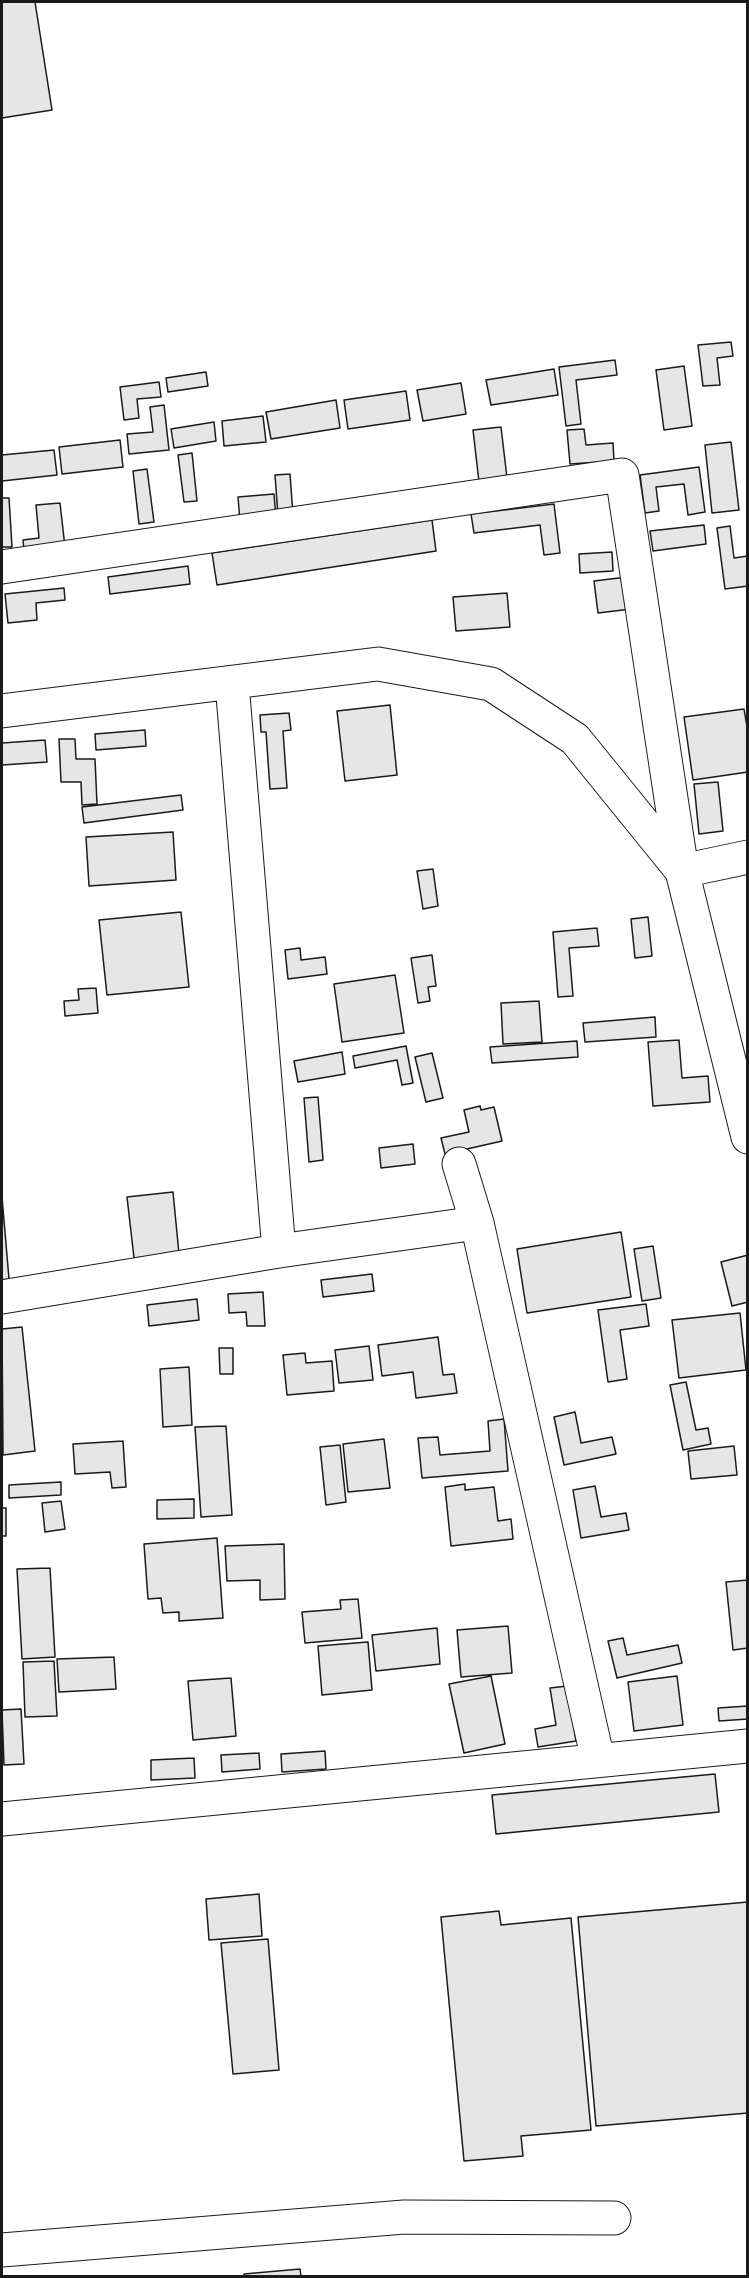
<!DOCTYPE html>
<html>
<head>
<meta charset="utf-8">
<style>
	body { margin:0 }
	#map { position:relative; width:749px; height:2278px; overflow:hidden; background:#fff; font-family:"Nunito Sans",sans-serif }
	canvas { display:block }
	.frame { position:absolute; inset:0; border:3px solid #1a1a1a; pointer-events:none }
</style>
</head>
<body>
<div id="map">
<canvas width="749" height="2278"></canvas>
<div class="frame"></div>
</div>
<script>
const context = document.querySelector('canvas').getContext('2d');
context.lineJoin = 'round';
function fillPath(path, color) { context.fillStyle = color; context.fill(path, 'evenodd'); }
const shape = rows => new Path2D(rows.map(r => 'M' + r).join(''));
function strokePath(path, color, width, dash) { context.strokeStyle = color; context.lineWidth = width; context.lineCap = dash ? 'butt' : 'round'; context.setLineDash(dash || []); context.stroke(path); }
const building = shape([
	[2,2,35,2,52,110,2,118,2,2],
	[731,342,733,356,717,358,720,385,703,386,698,345,731,342],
	[615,360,617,375,576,380,581,424,566,426,559,367,615,360],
	[684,366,692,426,664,430,656,370,684,366],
	[554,369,558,395,491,405,486,380,554,369],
	[206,372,208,386,168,392,166,378,206,372],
	[159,382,161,397,137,399,139,418,124,420,120,387,159,382],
	[461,383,466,414,423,421,417,390,461,383],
	[406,391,410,420,348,429,344,400,406,391],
	[336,400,340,428,271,439,266,412,336,400],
	[164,405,169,450,129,454,127,434,153,432,150,407,164,405],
	[263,416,266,442,224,446,222,421,263,416],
	[214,422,216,441,174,448,171,429,214,422],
	[501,427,507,478,479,482,473,430,501,427],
	[584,429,586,445,613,443,614,461,570,464,567,430,584,429],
	[120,440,123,467,62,474,59,447,120,440],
	[731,442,739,510,712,513,705,445,731,442],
	[54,450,57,475,2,481,2,455,54,450],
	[192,453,197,501,184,502,178,455,192,453],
	[699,467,705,512,688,515,684,484,656,487,659,511,645,513,640,475,699,467],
	[147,469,154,522,139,524,133,471,147,469],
	[290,474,293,515,278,516,275,475,290,474],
	[274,494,276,518,240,522,238,497,274,494],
	[2,498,9,498,12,547,2,547,2,498],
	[60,503,66,556,25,561,23,540,39,538,36,505,60,503],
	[554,504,560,553,544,555,540,525,474,533,471,514,554,504],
	[432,520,436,551,217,585,212,553,432,520],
	[704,525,706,544,653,551,650,531,704,525],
	[730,526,734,558,748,556,748,586,725,589,717,528,730,526],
	[612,552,613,571,580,573,579,554,612,552],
	[188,566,190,584,110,594,108,577,188,566],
	[627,577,631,609,598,613,594,581,627,577],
	[64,588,65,600,36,603,37,620,8,623,5,594,64,588],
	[507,593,510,627,456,631,453,597,507,593],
	[390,705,397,775,345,781,337,711,390,705],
	[744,709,748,733,748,772,693,780,684,717,744,709],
	[289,713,291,730,283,731,287,788,270,789,266,732,261,732,260,715,289,713],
	[145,730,146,746,96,750,95,734,145,730],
	[59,739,75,739,76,759,95,759,97,804,82,805,81,782,61,782,59,739],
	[45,740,47,762,2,765,2,743,45,740],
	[718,782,723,831,699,834,694,784,718,782],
	[181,795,183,810,84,823,82,807,181,795],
	[173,832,176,880,89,886,86,837,173,832],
	[433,869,438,906,423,909,417,871,433,869],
	[181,912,189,987,107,995,99,920,181,912],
	[648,917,652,956,635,958,631,919,648,917],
	[597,928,599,946,569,948,573,996,558,997,553,932,597,928],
	[300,948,301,960,325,957,327,974,288,979,285,950,300,948],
	[432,955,436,986,428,987,430,1001,418,1003,411,958,432,955],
	[395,975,404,1033,342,1042,334,984,395,975],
	[96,988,98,1013,65,1016,64,1001,79,1000,78,989,96,988],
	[539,1001,542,1042,503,1044,501,1003,539,1001],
	[655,1017,656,1037,585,1042,583,1023,655,1017],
	[679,1040,682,1078,708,1076,710,1102,653,1106,648,1042,679,1040],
	[577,1041,578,1057,492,1063,490,1047,577,1041],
	[406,1046,413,1083,402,1085,397,1060,355,1068,353,1056,406,1046],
	[342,1052,345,1074,298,1082,294,1061,342,1052],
	[432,1053,443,1098,426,1102,415,1057,432,1053],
	[318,1097,323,1160,309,1162,304,1098,318,1097],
	[480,1106,481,1110,494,1107,502,1141,445,1154,441,1138,469,1132,464,1110,480,1106],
	[413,1144,415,1164,381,1168,379,1148,413,1144],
	[173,1192,179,1254,134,1258,127,1197,173,1192],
	[2,1197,9,1279,2,1280,2,1197],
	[621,1232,631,1297,527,1313,517,1249,621,1232],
	[653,1246,661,1298,642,1301,634,1249,653,1246],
	[748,1255,748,1302,732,1306,721,1262,748,1255],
	[372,1274,374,1291,323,1297,321,1280,372,1274],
	[263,1292,265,1326,247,1326,246,1312,229,1313,228,1294,263,1292],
	[197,1299,199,1320,149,1326,147,1305,197,1299],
	[646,1304,649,1326,620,1330,627,1379,608,1382,598,1310,646,1304],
	[740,1313,746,1370,679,1378,672,1320,740,1313],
	[22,1327,35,1451,3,1455,2,1329,22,1327],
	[438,1337,443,1375,454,1374,457,1393,416,1398,413,1372,382,1376,378,1345,438,1337],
	[369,1346,373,1380,339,1383,335,1350,369,1346],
	[219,1348,233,1348,233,1374,220,1374,219,1348],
	[305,1353,306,1363,332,1361,334,1391,287,1395,283,1355,305,1353],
	[189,1367,192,1425,163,1427,160,1369,189,1367],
	[686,1382,696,1430,708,1428,711,1444,683,1450,670,1385,686,1382],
	[575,1412,581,1443,612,1437,616,1454,564,1465,554,1417,575,1412],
	[504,1419,508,1471,422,1478,418,1438,438,1437,440,1455,490,1451,488,1421,504,1419],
	[226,1426,232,1515,201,1517,195,1427,226,1426],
	[384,1439,390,1488,348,1492,343,1444,384,1439],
	[123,1441,126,1487,112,1488,110,1472,75,1474,73,1444,123,1441],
	[340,1445,346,1502,326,1505,320,1447,340,1445],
	[734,1446,737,1475,691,1479,688,1451,734,1446],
	[61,1482,61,1495,9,1498,9,1485,61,1482],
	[465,1484,465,1490,494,1487,498,1521,511,1519,513,1539,451,1546,445,1487,465,1484],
	[595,1486,601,1517,626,1513,629,1530,581,1538,573,1490,595,1486],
	[194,1499,194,1518,157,1519,157,1500,194,1499],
	[61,1501,65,1529,45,1532,42,1503,61,1501],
	[2,1508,6,1508,6,1536,2,1536,2,1508],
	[217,1538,223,1618,179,1621,179,1612,163,1613,161,1598,148,1599,144,1544,217,1538],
	[284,1544,285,1599,260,1600,260,1580,227,1581,225,1546,284,1544],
	[50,1568,55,1657,22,1659,17,1569,50,1568],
	[748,1580,748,1648,733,1650,726,1582,748,1580],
	[358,1599,362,1638,305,1643,302,1612,341,1609,340,1600,358,1599],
	[508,1626,512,1673,461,1677,457,1630,508,1626],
	[437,1628,440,1664,376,1671,372,1635,437,1628],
	[623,1638,627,1655,678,1645,682,1663,617,1678,608,1641,623,1638],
	[368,1642,372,1690,322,1695,318,1646,368,1642],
	[114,1657,116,1689,59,1692,57,1659,114,1657],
	[54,1661,57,1716,25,1717,23,1662,54,1661],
	[491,1676,505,1744,464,1753,449,1684,491,1676],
	[677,1676,683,1725,634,1731,628,1682,677,1676],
	[231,1678,236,1736,193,1740,188,1681,231,1678],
	[567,1686,576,1741,538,1747,535,1729,556,1725,550,1688,567,1686],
	[748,1706,748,1719,719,1721,718,1708,748,1706],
	[21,1709,24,1764,4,1765,2,1710,21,1709],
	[325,1751,326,1769,282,1772,281,1754,325,1751],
	[259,1753,260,1769,222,1772,221,1755,259,1753],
	[194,1758,195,1778,151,1780,151,1760,194,1758],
	[715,1774,719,1812,496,1834,492,1795,715,1774],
	[259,1894,262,1936,209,1940,206,1899,259,1894],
	[748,1902,748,2113,596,2126,578,1917,748,1902],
	[499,1911,501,1925,571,1918,591,2130,521,2136,523,2156,464,2161,441,1917,499,1911],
	[268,1939,279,2070,233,2074,221,1943,268,1939],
	[300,2269,301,2276,244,2276,244,2274,300,2269]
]);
const minor = shape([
	[2,567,622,475,682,871,748,1137],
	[232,683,279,1251],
	[2,711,378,664,491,684,575,739,682,871,748,857],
	[459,1164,477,1223,598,1760],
	[2,1297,279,1251,477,1223],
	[2,1819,748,1746],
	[2,2250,404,2217,614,2218]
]);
fillPath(building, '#e6e6e6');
strokePath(building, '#1a1a1a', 1.5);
strokePath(minor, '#1a1a1a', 35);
strokePath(minor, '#fff', 33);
</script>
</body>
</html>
